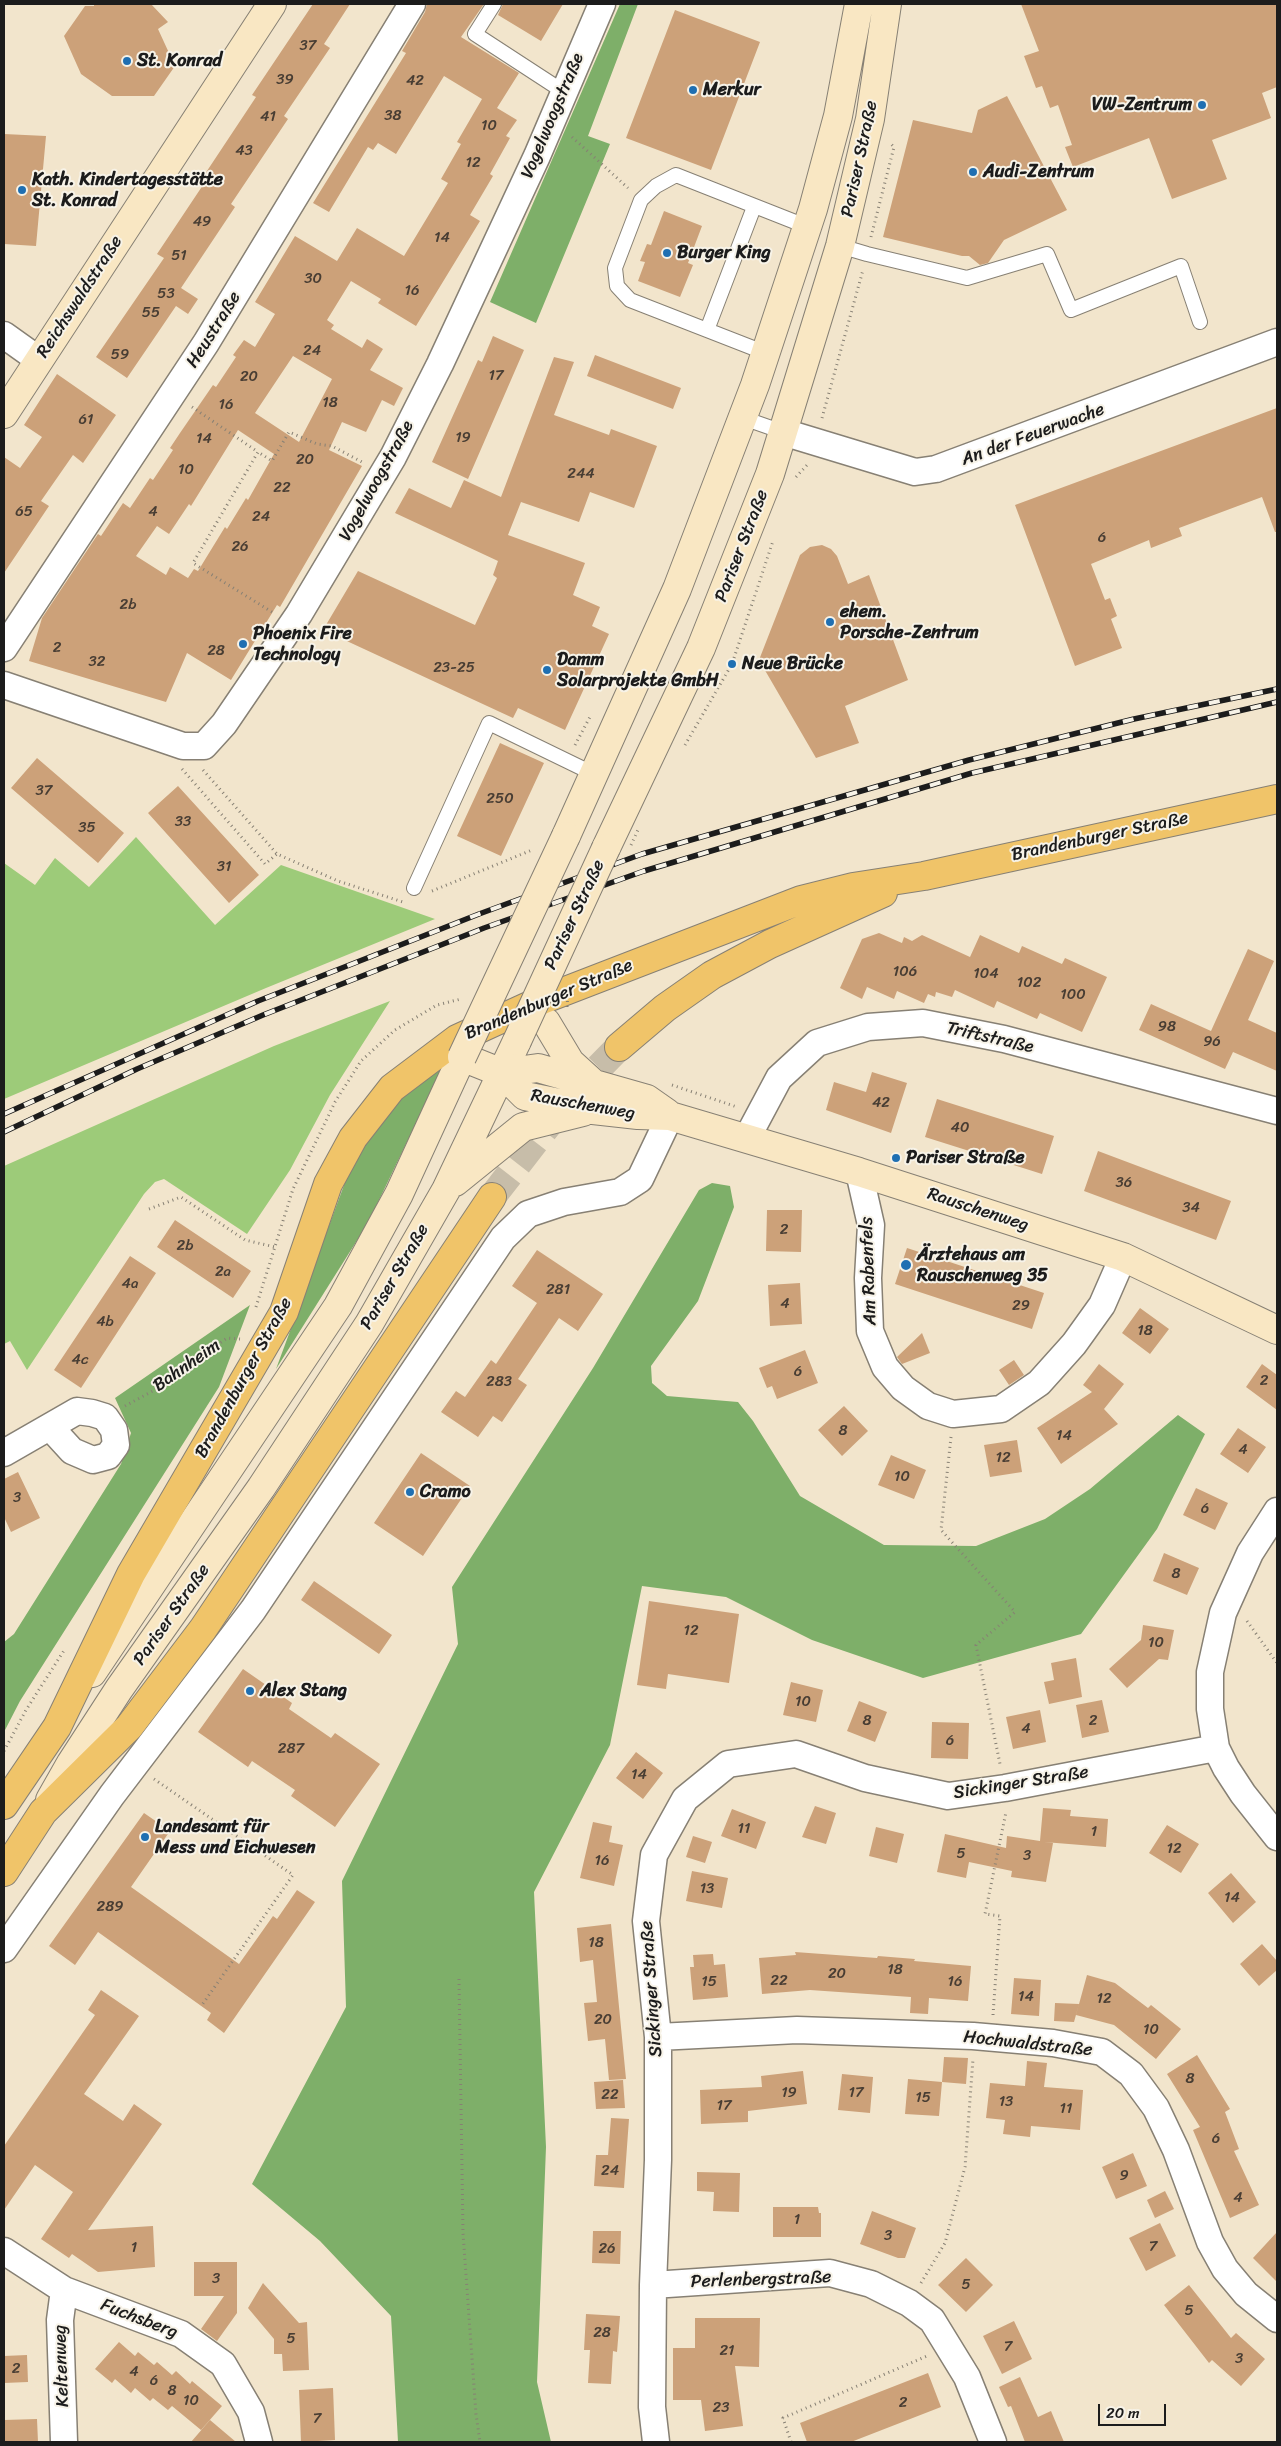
<!DOCTYPE html>
<html>
<head>
<meta charset="utf-8">
<style>
	body { margin:0 }
	#map { position:relative; width:1281px; height:2446px; overflow:hidden; background:#f2e5cc; font-family:Sriracha,sans-serif }
	canvas { display:block }
	.frame { position:absolute; inset:0; border:5px solid #1c1c1c; pointer-events:none }
	.scale { position:absolute; left:1098px; top:2404px; width:68px; height:22px; box-sizing:border-box; border:2px solid #1c1c1c; border-top:0; padding-left:6px; font-size:15px; line-height:18px; white-space:nowrap; color:#1c1c1c; -webkit-text-stroke:4px #f7f3e8; paint-order:stroke }
</style>
</head>
<body>
<div id="map">
<canvas width="1281" height="2446"></canvas>
<div class="frame"></div>
<div class="scale">20 m</div>
</div>
<script>
const context = document.querySelector('canvas').getContext('2d');
context.lineJoin = 'round';
function fillPath(path, color) { context.fillStyle = color; context.fill(path, 'evenodd'); }
const shape = rows => new Path2D(rows.map(r => 'M' + r).join(''));
function strokePath(path, color, width, dash) { context.strokeStyle = color; context.lineWidth = width; context.lineCap = dash ? 'butt' : 'round'; context.setLineDash(dash || []); context.stroke(path); }
function write(font, color, halo, rows, align = 'center') {
  context.font = font + ' Sriracha,sans-serif'; context.lineWidth = 4; context.setLineDash([]); context.textBaseline = 'middle'; context.strokeStyle = halo; context.fillStyle = color; for (const [text, x, y, turn = 0] of rows) {
    context.save(); context.translate(x, y); context.rotate((+turn || 0) * Math.PI / 180); context.textAlign = isNaN(turn) ? turn : align; if (halo) context.strokeText(text, 0, 0); context.fillText(text, 0, 0); context.restore();
  }
}
const green = shape([
	[136,837,215,925,281,865,435,919,266,988,4,1099,4,863,35,885,55,858,89,887],
	[390,1001,330,1095,290,1170,247,1234,164,1179,155,1182,144,1194,27,1370,10,1341,4,1344,4,1166,274,1046]
]);
const forest = shape([
	[620,4,638,4,588,136,610,144,536,323,490,302],
	[444,1065,368,1223,276,1369,350,1169,373,1127,415,1084],
	[712,1183,730,1186,734,1207,698,1301,651,1366,652,1383,667,1396,738,1402,753,1421,800,1496,884,1545,976,1546,1045,1519,1090,1489,1178,1415,1205,1434,1157,1529,1081,1634,923,1678,812,1640,726,1597,642,1586,610,1745,534,1892,546,2147,537,2382,551,2442,398,2442,391,2316,320,2241,252,2184,346,2007,342,1881,458,1644,452,1587,593,1368,699,1190],
	[250,1305,219,1387,20,1701,4,1732,4,1642,14,1634,121,1464,131,1433,115,1398]
]);
const building = shape([
	[94,4,151,4,168,22,158,29,175,66,154,96,112,96,81,74,64,36,85,6,94,6],
	[313,4,350,4,324,44,330,48,284,116,288,119,231,204,235,207,181,288,198,299,188,314,176,306,127,378,96,357,164,258,157,254,203,185,199,183,256,97,252,95],
	[427,4,484,4,461,37,519,73,497,108,517,120,506,136,510,138,490,174,493,176,470,215,480,221,416,326,378,303,381,299,351,281,327,320,334,325,331,329,362,348,367,339,383,349,370,370,403,388,394,406,382,400,366,432,342,422,329,450,362,466,280,607,277,605,231,680,187,653,166,702,29,661,42,618,98,534,101,536,123,503,130,508,150,478,153,480,173,450,170,448,180,433,213,385,216,387,236,357,233,355,244,340,255,347,275,314,255,302,295,236,337,261,357,228,404,256,448,183,441,179,461,144,457,142,482,99,444,76,396,154,378,143,373,150,368,147,329,212,313,203,406,53,402,51,425,12],
	[293,356,332,379,299,442,255,413],
	[238,430,274,454,248,500,246,498,227,529,225,527,198,571,194,569,188,578,170,567,166,575,136,556,157,526,169,534,189,504,191,506],
	[503,4,563,4,541,41,498,15],
	[1021,4,1277,4,1277,87,1262,93,1271,118,1212,140,1227,179,1172,199,1149,138,1073,167,1065,147,1072,145,1058,105,1050,108,1042,86,1036,88,1024,56,1039,51],
	[675,10,760,42,711,170,626,138],
	[1007,96,1067,210,1004,240,988,263,980,265,969,256,962,256,883,237,913,120,972,133,978,110],
	[4,134,46,136,36,246,4,244],
	[664,211,702,226,688,263,693,265,680,297,638,281,645,262,640,261,647,244,651,245],
	[493,336,524,350,468,479,432,462,478,360,482,362],
	[595,355,681,388,673,409,587,376],
	[554,357,574,362,554,415,609,435,611,429,657,446,634,508,590,492,579,522,521,502,508,535,585,563,573,595,600,607,592,626,609,634,565,730,518,708,513,718,323,630,358,571,475,625,497,578,493,575,498,561,395,513,409,488,451,508,464,480,501,497],
	[57,374,116,415,83,463,73,455,41,501,49,506,4,573,4,457,20,468,42,437,24,425],
	[1277,408,1277,532,1275,532,1262,497,1179,528,1182,536,1151,548,1149,540,1091,564,1105,600,1110,598,1117,616,1111,619,1122,648,1075,666,1015,505],
	[822,545,831,549,837,556,848,584,869,575,908,680,845,706,859,743,816,758,759,660,800,555,810,547],
	[500,743,544,763,501,856,457,836],
	[37,758,124,833,98,863,11,788],
	[178,786,259,875,229,903,148,813],
	[879,933,902,943,904,937,912,941,922,935,970,957,980,935,1019,953,1022,946,1062,964,1065,958,1107,977,1082,1032,1040,1013,1037,1019,997,1001,994,1008,955,990,952,997,936,992,935,997,928,994,924,1003,897,991,894,999,867,987,862,999,840,988,862,939],
	[1248,949,1274,961,1248,1020,1277,1033,1277,1071,1233,1052,1225,1069,1139,1030,1151,1004,1211,1031],
	[872,1072,907,1083,891,1133,826,1110,834,1082,866,1092],
	[937,1099,1054,1136,1042,1174,925,1137],
	[1098,1151,1231,1201,1216,1240,1084,1191],
	[767,1210,802,1210,801,1252,766,1251],
	[175,1220,251,1271,233,1298,157,1247],
	[907,1248,1044,1293,1032,1329,895,1284],
	[537,1250,603,1294,578,1331,559,1318,518,1379,527,1385,502,1422,493,1416,478,1437,441,1412,456,1391,465,1397,491,1360,496,1364,537,1303,512,1286],
	[130,1256,156,1273,81,1388,54,1370],
	[800,1283,802,1324,770,1326,768,1285],
	[1140,1308,1169,1329,1150,1354,1122,1333],
	[922,1333,930,1353,902,1364,897,1357],
	[805,1350,818,1383,777,1399,772,1386,767,1388,759,1368],
	[1014,1360,1024,1375,1009,1385,999,1370],
	[1099,1364,1124,1384,1104,1409,1118,1424,1061,1464,1037,1428,1092,1392,1083,1385],
	[1262,1364,1277,1375,1277,1410,1246,1387],
	[844,1406,868,1431,842,1456,818,1430],
	[1238,1428,1266,1447,1248,1473,1220,1454],
	[1017,1440,1022,1472,990,1477,984,1445],
	[421,1453,470,1486,423,1556,374,1523],
	[891,1455,926,1470,914,1499,878,1485],
	[18,1472,40,1518,11,1532,4,1517,4,1479],
	[1196,1488,1228,1503,1215,1530,1183,1515],
	[1164,1553,1199,1568,1187,1595,1153,1581],
	[314,1581,392,1635,379,1654,301,1600],
	[649,1601,739,1614,729,1683,668,1674,666,1689,637,1685],
	[1143,1625,1174,1630,1168,1660,1159,1659,1127,1688,1109,1669,1141,1640],
	[1076,1658,1082,1697,1049,1704,1044,1682,1054,1680,1051,1663],
	[243,1669,292,1703,289,1709,331,1738,335,1733,380,1764,335,1827,291,1796,295,1790,252,1761,248,1767,198,1732],
	[791,1682,823,1690,816,1722,783,1715],
	[1102,1700,1109,1732,1082,1738,1076,1705],
	[859,1701,887,1712,875,1742,847,1731],
	[1040,1710,1046,1742,1013,1749,1006,1717],
	[932,1722,969,1723,968,1759,931,1758],
	[636,1752,663,1773,643,1799,616,1778],
	[815,1806,836,1813,826,1844,802,1837],
	[1043,1808,1071,1810,1070,1816,1108,1819,1106,1847,1044,1842,1053,1843,1046,1882,1011,1877,1012,1871,969,1862,966,1878,937,1872,945,1834,1006,1848,1007,1836,1040,1841],
	[732,1809,766,1822,756,1849,721,1836],
	[144,1813,170,1831,131,1887,239,1964,273,1916,277,1919,297,1890,315,1902,224,2033,207,2020,211,2013,98,1932,75,1965,49,1946],
	[593,1822,612,1826,609,1842,623,1845,614,1886,580,1878],
	[1167,1825,1199,1844,1181,1873,1149,1853],
	[876,1827,904,1834,897,1863,869,1856],
	[693,1836,712,1842,705,1863,686,1857],
	[692,1871,728,1878,722,1908,686,1901],
	[1231,1873,1256,1902,1233,1923,1208,1893],
	[611,1924,626,2079,609,2080,605,2039,588,2041,584,2003,597,2002,593,1960,580,1962,577,1928],
	[1262,1944,1277,1961,1277,1970,1259,1986,1240,1964],
	[795,1952,877,1958,878,1956,915,1959,914,1961,971,1966,968,2001,929,1998,928,2014,910,2013,911,1997,810,1990,762,1994,759,1958,796,1955],
	[713,1954,714,1965,725,1964,728,1997,693,2000,690,1967,694,1967,693,1955],
	[1087,1975,1115,1983,1148,2008,1151,2005,1181,2029,1156,2059,1114,2025,1076,2015],
	[1014,1978,1041,1980,1039,2016,1011,2014],
	[101,1990,139,2016,84,2094,123,2121,134,2104,162,2124,88,2230,153,2226,155,2267,98,2272,72,2254,69,2258,41,2239,73,2192,35,2165,4,2210,4,2146,95,2015,88,2010],
	[1055,2003,1079,2004,1074,2022,1054,2021],
	[1197,2055,1230,2109,1225,2112,1239,2149,1234,2151,1259,2205,1230,2218,1193,2130,1200,2127,1167,2074],
	[944,2057,968,2058,966,2084,942,2082],
	[1027,2061,1047,2063,1044,2087,1083,2090,1080,2130,1031,2126,1030,2137,1003,2134,1005,2120,986,2118,990,2083,1025,2086],
	[803,2071,807,2104,748,2111,748,2122,701,2124,700,2090,762,2087,761,2076],
	[842,2074,873,2077,870,2113,838,2110],
	[908,2079,942,2082,939,2116,905,2114],
	[623,2080,625,2108,596,2109,594,2082],
	[611,2118,629,2119,624,2188,594,2186,596,2155,608,2155],
	[1133,2153,1147,2186,1116,2199,1102,2167],
	[697,2172,740,2173,739,2212,713,2211,714,2192,697,2191],
	[1165,2191,1174,2209,1155,2218,1147,2200],
	[773,2207,818,2207,819,2213,821,2213,821,2237,773,2237],
	[872,2211,916,2228,905,2258,898,2258,860,2244],
	[1160,2223,1176,2256,1146,2271,1129,2238],
	[593,2231,621,2231,620,2264,592,2263],
	[1277,2232,1277,2282,1253,2258],
	[966,2258,993,2285,966,2312,938,2285],
	[194,2262,237,2262,237,2313,217,2341,201,2329,224,2296,194,2296],
	[263,2283,299,2323,307,2322,309,2370,283,2371,282,2354,274,2354,274,2339,248,2308],
	[1189,2285,1231,2338,1236,2333,1265,2359,1241,2386,1212,2360,1209,2363,1164,2305],
	[586,2314,620,2316,617,2352,613,2351,611,2384,588,2383,590,2350,584,2350],
	[695,2318,760,2318,759,2367,735,2366,743,2426,705,2431,701,2400,673,2400,673,2348,695,2348],
	[1014,2321,1032,2359,1002,2374,983,2336],
	[119,2342,135,2356,138,2352,154,2365,157,2362,172,2375,176,2371,190,2384,192,2381,222,2406,201,2430,172,2406,168,2410,153,2398,150,2401,135,2388,131,2393,115,2379,112,2383,95,2369],
	[27,2355,28,2382,4,2383,4,2356],
	[928,2373,941,2407,851,2442,807,2442,800,2423],
	[1020,2377,1038,2417,1051,2411,1064,2442,1025,2442,1011,2406,1008,2407,999,2387],
	[333,2388,335,2440,301,2442,299,2390],
	[37,2419,38,2442,4,2442,4,2420],
	[210,2420,236,2442,191,2442]
]);
const primaryTunnel = shape([
	[492,1197,569,1098,619,1047]
]);
const path = shape([
	[572,137,628,188],
	[871,237,894,147,890,143],
	[192,407,258,452],
	[822,418,863,270],
	[796,477,807,465],
	[272,612,193,563,258,452,272,461,289,432,317,444,332,446,362,462],
	[575,745,591,715],
	[685,745,732,664,773,541],
	[182,769,265,864,277,854],
	[203,770,277,854,338,881,403,902],
	[432,891,532,850],
	[672,1085,737,1107],
	[149,1209,181,1197,245,1240,275,1247],
	[256,1307,293,1189,335,1102,361,1061,395,1030,437,1005,461,999],
	[125,1406,160,1387,227,1338,240,1339],
	[951,1437,941,1530,1015,1612,976,1645,1000,1764],
	[1247,1621,1277,1663],
	[4,1751,26,1710,65,1649],
	[154,1779,293,1875,202,2005],
	[459,1979,463,2233,476,2414,480,2442],
	[993,2015,1000,1916,985,1914,1006,1812],
	[921,2283,945,2243,965,2167,973,2059],
	[791,2442,783,2418,927,2356]
]);
const lane = shape([
	[494,4,475,34,564,92],
	[840,246,867,254,967,278,1047,254,1071,310,1181,266,1200,322],
	[707,330,754,207],
	[766,353,630,300,617,286,615,268,641,200,656,186,676,175,808,227],
	[743,418,783,432],
	[414,888,489,723,594,774]
]);
const street = shape([
	[4,335,39,360],
	[783,432,915,472,936,469,1277,342],
	[4,648,206,343,412,4],
	[4,685,183,746,204,746,224,724,299,614,393,457,440,364,537,156,602,4],
	[747,1138,779,1078,817,1043,868,1027,923,1023,1004,1039,1277,1111],
	[859,1172,871,1225,868,1278,870,1331,885,1367,903,1388,928,1406,953,1414,1001,1409,1039,1383,1074,1344,1102,1305,1123,1257],
	[4,1453,77,1411,92,1413,105,1417,114,1430,116,1445,108,1456,93,1460,72,1451,50,1427],
	[1277,1511,1250,1553,1223,1613,1210,1672,1210,1709,1216,1748,1226,1768,1243,1794,1277,1837],
	[4,1949,112,1795,253,1610,503,1238,528,1214,564,1202,620,1192,640,1179,670,1116],
	[658,2037,797,2030,973,2036,1053,2043,1102,2052,1131,2074,1156,2108,1176,2150,1210,2242,1225,2269,1246,2294,1277,2319],
	[4,2251,64,2290,181,2334,223,2364,251,2412,259,2442],
	[653,2285,830,2273,871,2284,909,2303,932,2320,967,2377,993,2442],
	[64,2442,60,2320,64,2290],
	[656,2442,652,2407,653,2285,658,2160,658,2037,646,1921,654,1855,685,1799,728,1764,796,1754,865,1778,948,1796,1005,1788,1216,1748]
]);
const secondary = shape([
	[4,414,272,4],
	[566,836,677,589,755,385,813,209,838,116,859,4],
	[606,848,701,648,770,474,840,246,870,119,887,4],
	[546,1022,570,1062,592,1082],
	[502,1073,538,1068,647,1099,667,1113],
	[455,1182,523,1127,583,1112],
	[92,1673,338,1306,399,1194,462,1057,502,1073,525,1096,593,1110,638,1115,670,1116,859,1172,1123,1257,1277,1330],
	[50,1800,71,1763,119,1689,261,1488,369,1324,446,1190,517,1041]
]);
const primary = shape([
	[619,1047,665,1008,712,975,770,944,883,893],
	[4,1805,57,1727,131,1574,284,1312,328,1184,353,1138,392,1088,457,1039,542,1000,801,900,853,887,924,876,1277,799],
	[4,1872,43,1812,129,1727,203,1629,492,1197]
]);
const rail = shape([
	[4,1114,258,1001,479,914,642,854,969,760,1134,719,1277,689],
	[4,1132,137,1069,263,1015,484,928,644,871,972,773,1277,702]
]);
const pathBridge = shape([
	[631,845,638,830],
	[567,1007,568,993]
]);
const secondaryBridge = shape([
	[517,1041,606,848],
	[462,1057,566,836]
]);
const markers = [
	[127,61,5,"#1f6fb2"],
	[693,90,5,"#1f6fb2"],
	[1202,105,5,"#1f6fb2"],
	[973,172,5,"#1f6fb2"],
	[22,190,5,"#1f6fb2"],
	[667,253,5,"#1f6fb2"],
	[830,622,5,"#1f6fb2"],
	[243,644,5,"#1f6fb2"],
	[732,664,5,"#1f6fb2"],
	[547,670,5,"#1f6fb2"],
	[896,1158,5,"#1f6fb2"],
	[906,1265,6,"#1f6fb2"],
	[410,1492,5,"#1f6fb2"],
	[250,1691,5,"#1f6fb2"],
	[145,1837,5,"#1f6fb2"]
];
const numberNames = [
	["37",308,46],
	["39",285,80],
	["42",415,81],
	["38",393,116],
	["41",268,117],
	["10",489,126],
	["43",244,151],
	["12",473,163],
	["49",202,222],
	["14",442,238],
	["51",179,256],
	["30",313,279],
	["16",412,291],
	["53",166,294],
	["55",151,313],
	["24",312,351],
	["59",120,355],
	["17",496,376],
	["20",249,377],
	["18",330,403],
	["16",226,405],
	["61",86,420],
	["19",463,438],
	["14",204,439],
	["20",305,460],
	["10",186,470],
	["244",581,474],
	["22",282,488],
	["65",24,512],
	["4",153,512],
	["24",261,517],
	["6",1102,538],
	["26",240,547],
	["2b",128,605],
	["2",57,648],
	["28",216,651],
	["32",97,662],
	["23-25",454,668],
	["37",44,791],
	["250",500,799],
	["33",183,822],
	["35",87,828],
	["31",224,867],
	["106",905,972],
	["104",986,974],
	["102",1029,983],
	["100",1073,995],
	["98",1167,1027],
	["96",1212,1042],
	["42",881,1103],
	["40",960,1128],
	["36",1124,1183],
	["34",1191,1208],
	["2",784,1230],
	["2b",185,1246],
	["2a",223,1272],
	["4a",130,1284],
	["281",558,1290],
	["4",785,1304],
	["29",1021,1306],
	["4b",105,1322],
	["18",1145,1331],
	["4c",80,1360],
	["6",798,1372],
	["2",1264,1381],
	["283",499,1382],
	["8",843,1431],
	["14",1064,1436],
	["4",1243,1450],
	["12",1003,1458],
	["10",902,1477],
	["3",17,1498],
	["6",1205,1509],
	["8",1176,1574],
	["12",691,1631],
	["10",1156,1643],
	["10",803,1702],
	["8",867,1721],
	["2",1093,1721],
	["4",1026,1729],
	["6",950,1741],
	["287",291,1749],
	["14",639,1775],
	["11",744,1829],
	["1",1094,1832],
	["12",1174,1849],
	["5",961,1854],
	["3",1027,1856],
	["16",602,1861],
	["13",707,1889],
	["14",1232,1898],
	["289",110,1907],
	["18",596,1943],
	["18",895,1970],
	["20",837,1974],
	["22",779,1981],
	["15",709,1982],
	["16",955,1982],
	["14",1026,1997],
	["12",1104,1999],
	["20",603,2020],
	["10",1151,2030],
	["8",1190,2079],
	["19",789,2093],
	["17",856,2093],
	["22",610,2095],
	["15",923,2098],
	["13",1006,2102],
	["17",724,2106],
	["11",1066,2109],
	["6",1216,2139],
	["24",610,2171],
	["9",1124,2176],
	["4",1238,2198],
	["1",797,2220],
	["3",888,2236],
	["7",1153,2247],
	["1",134,2248],
	["26",607,2249],
	["3",216,2279],
	["5",966,2285],
	["5",1189,2311],
	["28",602,2333],
	["5",291,2339],
	["7",1008,2347],
	["21",727,2351],
	["3",1239,2359],
	["2",16,2369],
	["4",134,2372],
	["6",154,2381],
	["8",172,2391],
	["10",191,2401],
	["2",903,2403],
	["23",721,2408],
	["7",317,2419]
];
const poiNames = [
	["St. Konrad",137,61],
	["Merkur",703,90],
	["VW-Zentrum",1192,105,"right"],
	["Audi-Zentrum",983,172],
	["Kath. Kindertagesstätte",32,180],
	["St. Konrad",32,201],
	["Burger King",677,253],
	["ehem.",840,612],
	["Porsche-Zentrum",840,633],
	["Phoenix Fire",253,634],
	["Technology",253,655],
	["Damm",557,660],
	["Solarprojekte GmbH",557,681],
	["Neue Brücke",742,664],
	["Pariser Straße",906,1158],
	["Ärztehaus am",917,1255],
	["Rauschenweg 35",917,1276],
	["Cramo",420,1492],
	["Alex Stang",260,1691],
	["Landesamt für",155,1827],
	["Mess und Eichwesen",155,1848]
];
const streetNames = [
	["Vogelwoogstraße",553,116,-67],
	["Pariser Straße",860,159,-78],
	["Reichswaldstraße",80,297,-57],
	["Heustraße",214,330,-58],
	["An der Feuerwache",1033,435,-20],
	["Vogelwoogstraße",377,481,-61],
	["Pariser Straße",742,546,-69],
	["Brandenburger Straße",1100,837,-12],
	["Pariser Straße",575,915,-65],
	["Brandenburger Straße",549,1000,-23],
	["Triftstraße",990,1038,13],
	["Rauschenweg",583,1105,10],
	["Rauschenweg",978,1210,18],
	["Am Rabenfels",869,1271,-92],
	["Pariser Straße",395,1277,-60],
	["Bahnheim",187,1366,-35],
	["Brandenburger Straße",244,1378,-61],
	["Pariser Straße",172,1615,-55],
	["Sickinger Straße",1021,1783,-9],
	["Sickinger Straße",652,1989,-94],
	["Hochwaldstraße",1028,2044,6],
	["Perlenbergstraße",761,2280,-2],
	["Fuchsberg",139,2319,21],
	["Keltenweg",62,2366,-92]
];
fillPath(green, '#9dcb79');
fillPath(forest, '#7eaf69');
fillPath(building, '#cca179');
strokePath(primaryTunnel, '#c7bda9', 28, [28, 14]);
strokePath(lane, '#878074', 16);
strokePath(street, '#878074', 29);
strokePath(secondary, '#878074', 30);
strokePath(primary, '#878074', 30);
strokePath(path, '#878074', 3, [1, 4]);
strokePath(lane, '#fff', 14);
strokePath(street, '#fff', 26);
strokePath(secondary, '#f9e7c3', 28);
strokePath(primary, '#f0c469', 28);
strokePath(rail, '#1c1c1c', 5.5);
strokePath(rail, '#f7f3e8', 4, [11]);
strokePath(secondaryBridge, '#878074', 30, []);
strokePath(pathBridge, '#878074', 3, [1, 4]);
strokePath(secondaryBridge, '#f9e7c3', 28);
for (const [x, y, r, color] of markers) { const dot = new Path2D(); dot.arc(x, y, r, 0, 2 * Math.PI); context.fillStyle = color; context.fill(dot); strokePath(dot, '#f7f3e8', 2); }
write('15px', '#483d33', null, numberNames);
write('bold 18px', '#1c1c1c', '#f7f3e8', poiNames, 'left');
write('18px', '#1c1c1c', '#f7f3e8', streetNames);
</script>
</body>
</html>
